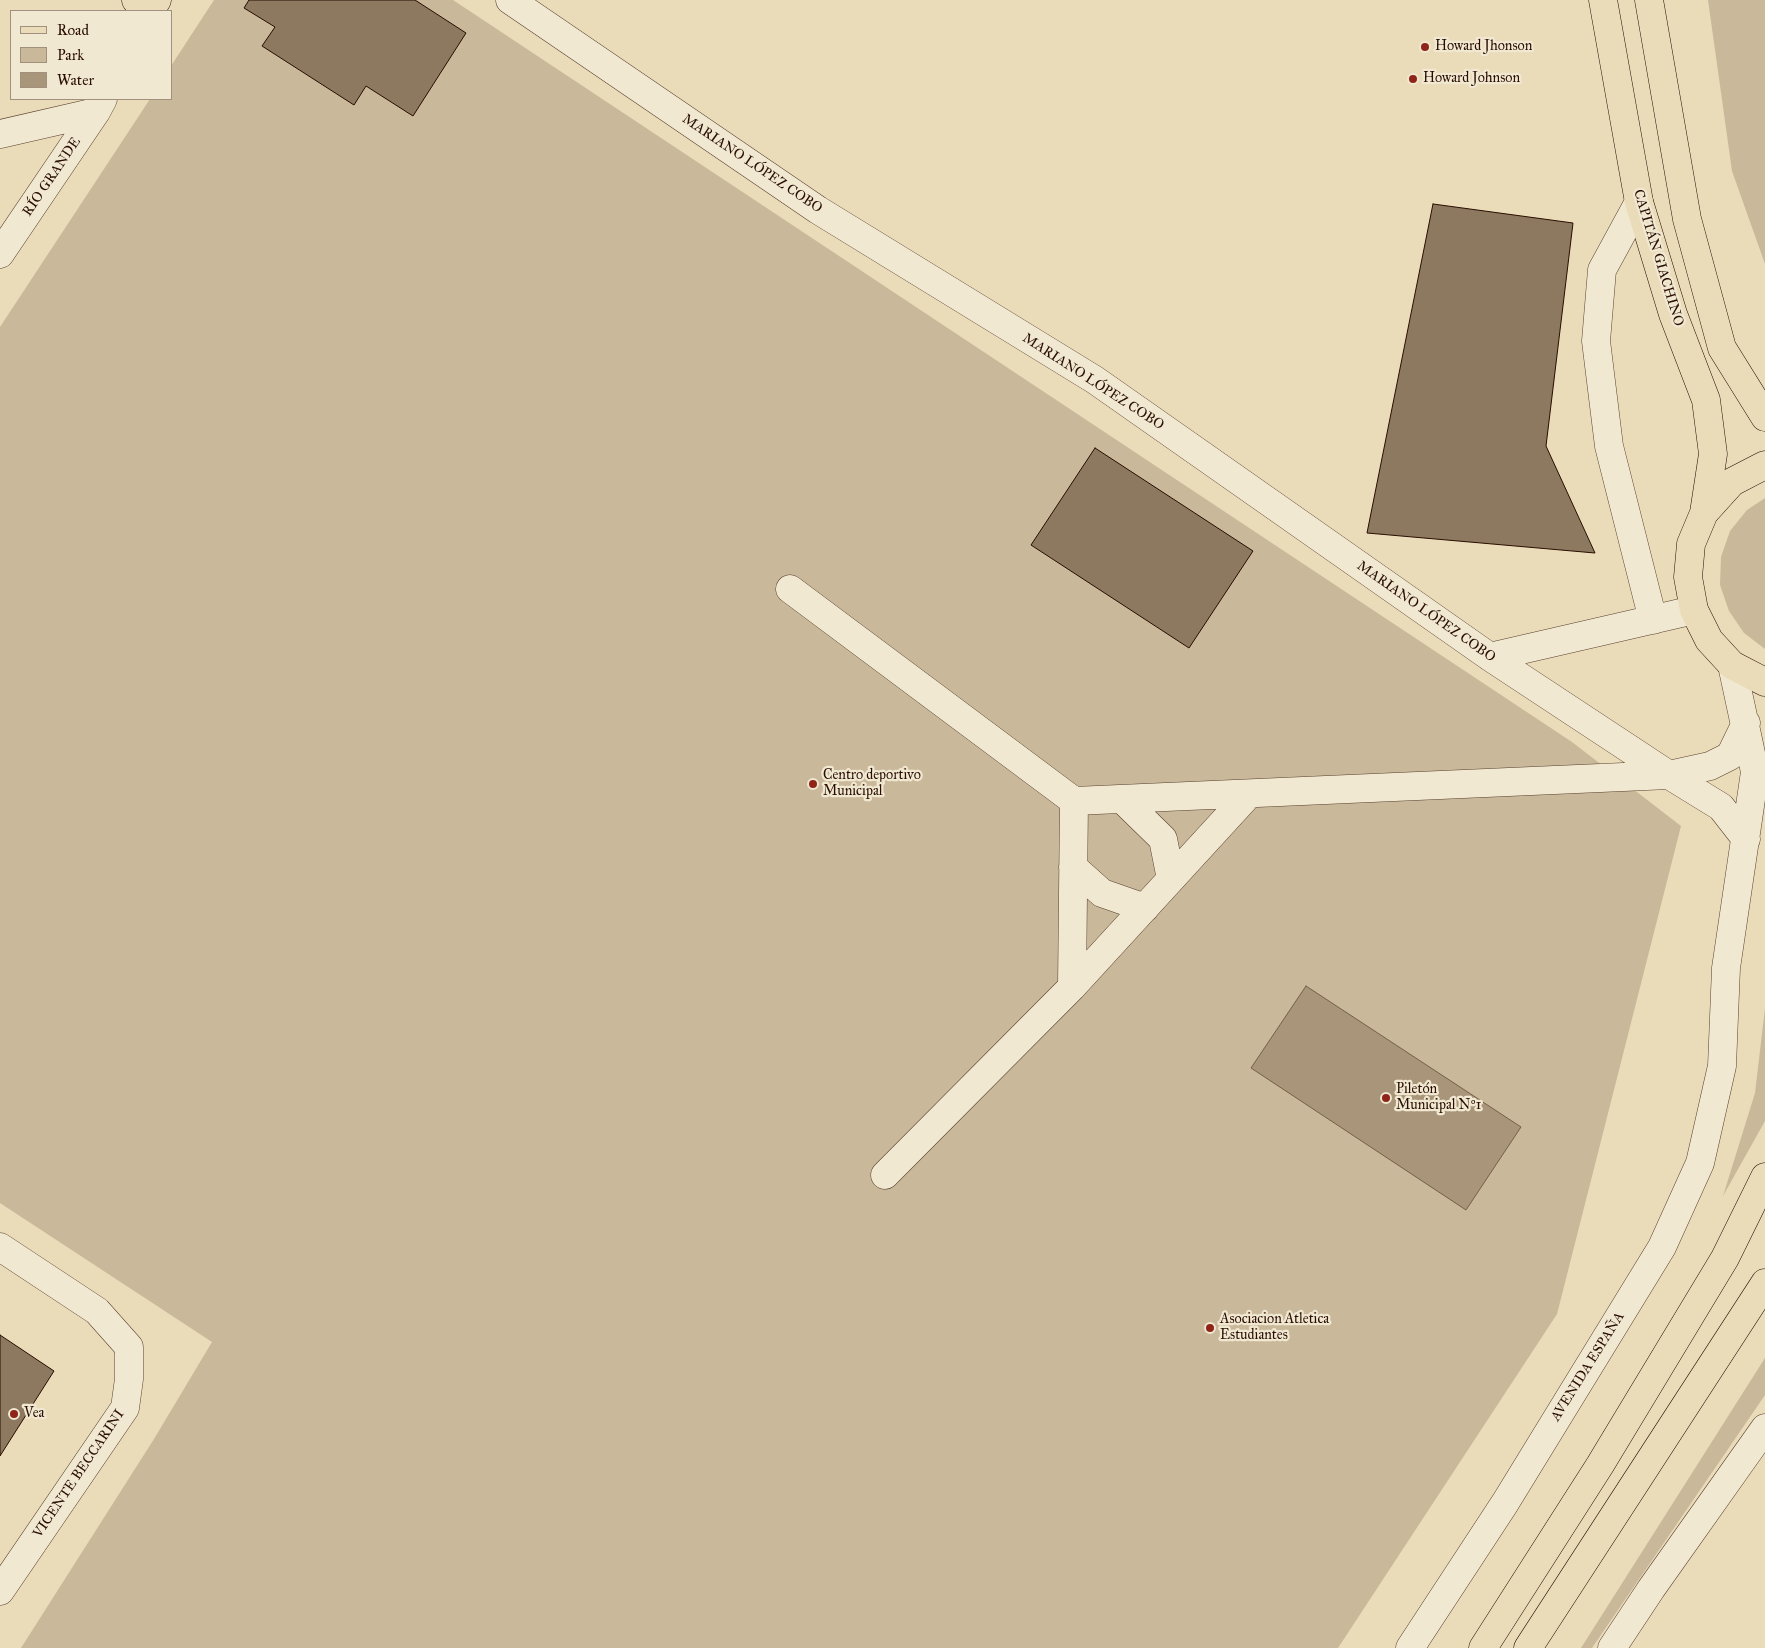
<!DOCTYPE html>
<html>
<head>
<meta charset="utf-8">
<style>
	body { margin:0 }
	#map { position:relative; width:1765px; height:1648px; overflow:hidden; background:#eadbb9; font-family:"IM FELL Great Primer",serif }
	canvas { display:block }
	.legend { position:absolute; left:10px; top:10px; width:162px; height:90px; box-sizing:border-box; background:#f1e8d2; border:1px solid #a1907e; margin:0; padding:6px 9px; list-style:none; font-size:15px; color:#280d00 }
	.legend li { display:flex; align-items:center; gap:10px; height:25px }
	.legend b { width:25px; border:1px solid #a1907e }
</style>
</head>
<body>
<div id="map">
<canvas width="1765" height="1648"></canvas>
<ul class="legend">
<li><b style="height:6px;background:#eadbb9"></b>Road</li>
<li><b style="height:14px;background:#c9b89a"></b>Park</li>
<li><b style="height:14px;background:#a8957a"></b>Water</li>
</ul>
</div>
<script>
const context = document.querySelector('canvas').getContext('2d');
context.lineJoin = 'round';
function fillPath(path, color) { context.fillStyle = color; context.fill(path, 'evenodd'); }
const shape = rows => new Path2D(rows.map(r => 'M' + r).join(''));
function strokePath(path, color, width, dash) { context.strokeStyle = color; context.lineWidth = width; context.lineCap = dash ? 'butt' : 'round'; context.setLineDash(dash || []); context.stroke(path); }
function write(font, color, halo, rows, align = 'center') {
  context.font = font + ' "IM FELL Great Primer",serif'; context.lineWidth = 4.5; context.setLineDash([]); context.textBaseline = 'middle'; context.strokeStyle = halo; context.fillStyle = color; for (const [text, x, y, turn = 0] of rows) {
    context.save(); context.translate(x, y); context.rotate((+turn || 0) * Math.PI / 180); context.textAlign = isNaN(turn) ? turn : align; if (halo) context.strokeText(text, 0, 0); context.fillText(text, 0, 0); context.restore();
  }
}
const green = shape([
	[214,0,453,0,1572,742,1681,826,1557,1314,1338,1648,21,1648,154,1439,212,1342,0,1203,0,327,150,99,171,99,171,66],
	[1708,0,1765,0,1765,264,1732,171],
	[1765,498,1765,649,1744,633,1729,611,1720,585,1721,557,1730,531,1747,510],
	[1765,1008,1765,1121,1723,1196,1755,1093],
	[1765,1358,1765,1395,1592,1648,1581,1648]
]);
const water = shape([
	[1306,986,1521,1127,1466,1210,1251,1068,1306,986]
]);
const building = shape([
	[249,0,415,0,466,33,413,116,366,86,354,105,262,46,275,27,244,8,249,0],
	[1433,204,1573,223,1546,446,1595,553,1367,533,1433,204],
	[1095,448,1253,551,1189,648,1031,545,1095,448],
	[0,1335,54,1371,0,1456,0,1335]
]);
const minor = shape([
	[510,0,818,210,1095,380,1490,657,1669,775,1721,807,1746,839],
	[0,134,96,112],
	[1639,202,1602,270,1596,341,1609,446,1653,620],
	[0,254,96,112,103,99],
	[790,589,1074,801,1669,775,1710,766,1730,756,1746,723],
	[1490,657,1694,610],
	[1122,799,1163,839,1171,879],
	[1073,867,1102,893,1145,908],
	[1072,987,1074,801],
	[885,1175,1072,987,1249,794],
	[0,1247,97,1311,129,1347,129,1379,125,1408,0,1591],
	[1410,1648,1505,1503,1662,1247,1700,1163,1722,1066,1726,968,1755,772,1732,665],
	[1612,1648,1651,1589,1765,1428]
]);
const major = shape([
	[136,0,151,9,157,0],
	[1603,0,1639,202,1673,314,1706,400,1713,454,1704,513],
	[1649,0,1687,219,1722,348,1765,417],
	[1765,465,1732,482,1704,513,1691,544,1688,577,1694,610,1709,640,1732,665,1765,682],
	[1483,1648,1600,1465,1725,1258,1765,1177],
	[1528,1648,1765,1283]
]);
const markers = [
	[1425,47,5,"#8f2418"],
	[1413,79,5,"#8f2418"],
	[813,784,5,"#8f2418"],
	[1386,1098,5,"#8f2418"],
	[1210,1328,5,"#8f2418"],
	[14,1414,5,"#8f2418"]
];
const poiNames = [
	["Howard Jhonson",1435,47],
	["Howard Johnson",1423,79],
	["Centro deportivo",823,776],
	["Municipal",823,792],
	["Piletón",1396,1090],
	["Municipal Nº1",1396,1106],
	["Asociacion Atletica",1220,1320],
	["Estudiantes",1220,1336],
	["Vea",24,1414]
];
const streetNames = [
	["MARIANO LÓPEZ COBO",752,164,34],
	["RÍO GRANDE",52,177,-56],
	["CAPITÁN GIACHINO",1658,258,73],
	["MARIANO LÓPEZ COBO",1093,382,33],
	["MARIANO LÓPEZ COBO",1426,612,35],
	["AVENIDA ESPAÑA",1588,1367,-58],
	["VICENTE BECCARINI",79,1474,-56]
];
fillPath(green, '#c9b89a');
fillPath(water, '#a8957a');
strokePath(water, '#755f49', 1);
fillPath(building, '#8d7860');
strokePath(building, '#280d00', 1);
strokePath(minor, '#58402e', 29);
strokePath(major, '#280d00', 29);
strokePath(minor, '#f1e8d2', 28);
strokePath(major, '#eadbb9', 28);
for (const [x, y, r, color] of markers) { const dot = new Path2D(); dot.arc(x, y, r, 0, 2 * Math.PI); context.fillStyle = color; context.fill(dot); strokePath(dot, '#f1e8d2', 2); }
write('14px', '#280d00', '#f1e8d2', poiNames, 'left');
write('14px', '#280d00', '#f1e8d2', streetNames);
</script>
</body>
</html>
